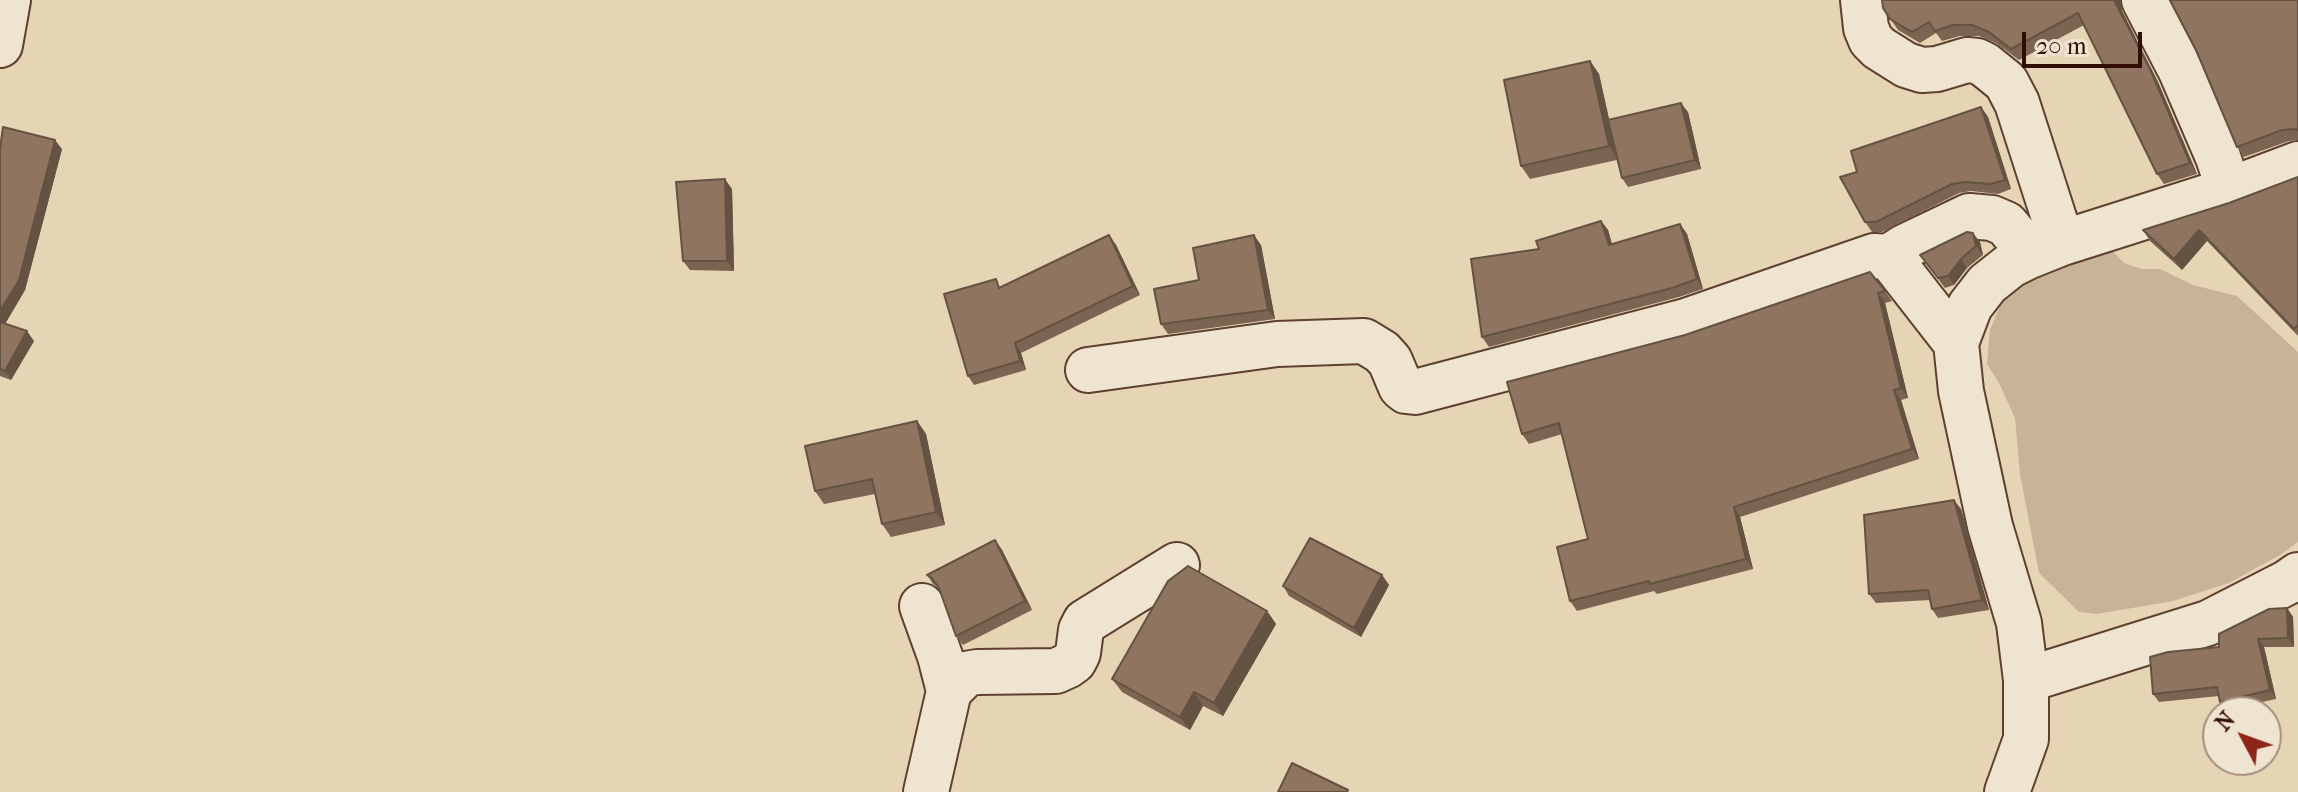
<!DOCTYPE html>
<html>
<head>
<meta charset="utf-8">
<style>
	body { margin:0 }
	#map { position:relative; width:2298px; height:792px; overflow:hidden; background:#e6d5b5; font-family:"IM FELL French Canon",serif }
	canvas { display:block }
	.north { position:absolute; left:2202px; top:696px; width:80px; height:80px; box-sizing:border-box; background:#efe4cf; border:2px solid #a38e7d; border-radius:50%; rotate:311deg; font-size:22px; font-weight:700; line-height:32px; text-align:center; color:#300e02 }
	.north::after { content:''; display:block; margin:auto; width:28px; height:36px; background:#8f2418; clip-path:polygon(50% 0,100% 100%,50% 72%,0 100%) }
	.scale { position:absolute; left:2022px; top:32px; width:120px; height:36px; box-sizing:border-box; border:4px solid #300e02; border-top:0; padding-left:10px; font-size:24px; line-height:28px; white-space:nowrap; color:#300e02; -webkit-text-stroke:6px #efe4cf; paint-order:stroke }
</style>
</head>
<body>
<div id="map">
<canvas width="2298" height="792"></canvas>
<div class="north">N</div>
<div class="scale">20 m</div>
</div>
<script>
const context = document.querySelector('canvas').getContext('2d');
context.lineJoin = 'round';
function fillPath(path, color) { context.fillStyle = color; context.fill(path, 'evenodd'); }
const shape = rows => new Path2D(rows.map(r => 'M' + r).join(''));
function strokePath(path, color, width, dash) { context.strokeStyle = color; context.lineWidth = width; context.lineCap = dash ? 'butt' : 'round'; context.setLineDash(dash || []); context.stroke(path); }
const green = shape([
	[2109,247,2124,263,2142,269,2160,269,2193,285,2237,296,2298,352,2298,542,2280,555,2229,583,2173,601,2097,614,2079,612,2039,573,2020,474,2015,418,1999,383,1987,364,1990,330,2001,303,2025,276]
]);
const street = shape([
	[1863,0,1866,28,1871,40,1879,48,1906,65,1922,70,1937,69,1967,60,1977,61,1985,65,2006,82,2017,103,2062,243],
	[2144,0,2181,71,2218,157,2229,190],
	[0,45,8,0],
	[1889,257,1904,247,1969,216,1992,218,2006,224,2020,241,2027,257],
	[1088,370,1277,344,1364,341,1382,352,1390,361,1401,387,1406,391,1415,392,1686,321,1874,256,1889,257,1956,343],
	[922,606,940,656,949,691,926,792],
	[2026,680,2208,623,2288,582,2298,575],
	[949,691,966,674,977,672,1056,671,1067,666,1074,661,1078,653,1081,630,1085,622,1177,565],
	[2007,792,2026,739,2026,680,2019,623,1990,526,1961,391,1956,343,1970,306,1987,284,2011,265,2027,257,2062,243,2229,190,2298,164]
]);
const wall = shape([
	[1882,0,2120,0,2122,11,2158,82,2197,174,2164,184,2157,174,2084,25,2019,60,1996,43,1979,36,1960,36,1942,41,1936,33,1920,43,1898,30,1883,8],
	[2298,0,2298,140,2289,141,2244,157,2237,147,2196,50],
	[1590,61,1599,74,1609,120,1688,112,1701,169,1628,187,1622,178,1617,160,1530,179,1521,166],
	[1981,107,1988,117,2011,189,1998,194,1971,191,1959,193,1882,232,1872,232,1865,222,1857,172],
	[0,149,62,149,25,290,5,324,34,341,11,380,0,376],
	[2298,177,2298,336,2207,241,2182,270,2150,241,2143,230,2229,203],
	[732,189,734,271,690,270,683,261],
	[1601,221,1608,230,1612,244,1680,224,1687,234,1703,289,1679,297,1489,347,1482,337,1539,249],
	[1109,235,1116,245,1140,295,1021,353,1026,370,974,385,968,376,1002,287],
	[1980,242,1983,255,1967,268,1954,285,1945,288,1920,255],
	[1261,245,1275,319,1168,334,1161,324,1199,280],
	[1885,291,1892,301,1885,303,1908,398,1901,400,1919,459,1740,517,1753,569,1657,594,1654,591,1577,611,1570,601,1588,539,1562,434,1529,444,1522,434,1507,382],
	[917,421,926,434,945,525,891,537,882,524,875,494,824,504,815,491],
	[1961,509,1989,610,1938,618,1932,609,1930,600,1876,603,1869,594],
	[995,540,1002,550,1032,610,963,645,956,636,939,588,933,584,927,575],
	[1382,575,1389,585,1361,637,1289,596,1283,586],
	[2287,608,2293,617,2294,647,2264,647,2276,699,2226,710,2220,702,2219,696,2159,702,2153,694],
	[1267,611,1276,624,1223,716,1203,706,1190,730,1122,692,1112,679]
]);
const shadedWall = shape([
	[2114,0,2120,0,2122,11,2158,82,2197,174,2190,163],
	[1590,61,1599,74,1618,159,1609,146],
	[1681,103,1688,112,1701,169,1695,160],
	[1981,107,1988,117,2011,189,2005,180],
	[55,140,62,149,25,290,2,329,0,327,0,311],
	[725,179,732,189,734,271,727,261],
	[1601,221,1608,230,1615,255,1609,245],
	[1680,224,1687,234,1703,289,1697,279],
	[2199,230,2207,241,2182,270,2174,259],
	[1973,233,1980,242,1983,255,1976,246],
	[1109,235,1116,245,1140,295,1133,286],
	[1254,235,1261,245,1275,319,1268,310],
	[1961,259,1967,268,1954,285,1948,276],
	[1878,293,1885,303,1908,398,1901,388],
	[27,331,34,341,11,380,5,371],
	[1015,343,1021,353,1026,370,1020,361],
	[1894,390,1901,400,1919,459,1912,449],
	[917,421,926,434,945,525,936,512],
	[1954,500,1961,509,1989,610,1982,600],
	[1734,507,1740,517,1753,569,1746,559],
	[995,540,1002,550,1032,610,1025,601],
	[1382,575,1389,585,1361,637,1354,628],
	[2287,608,2293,617,2294,647,2288,638],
	[1267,611,1276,624,1223,716,1214,703],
	[2258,639,2264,647,2276,699,2270,690],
	[1194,692,1203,706,1190,730,1180,717]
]);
const building = shape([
	[1882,0,2114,0,2151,71,2190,163,2157,174,2078,13,2011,49,1989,32,1972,25,1953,25,1935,31,1929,22,1912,32,1890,19,1883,8,1882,0],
	[2170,0,2298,0,2298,130,2294,129,2282,130,2237,147,2196,50,2170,0],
	[1590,61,1609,146,1521,166,1504,80,1590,61],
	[1681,103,1695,160,1622,178,1608,120,1681,103],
	[1981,107,2005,180,1991,184,1965,182,1952,184,1876,222,1865,222,1840,177,1857,172,1851,151,1981,107],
	[3,127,55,140,19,280,0,311,0,149,3,127],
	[2298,177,2298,325,2294,329,2199,230,2174,259,2143,230,2229,203,2298,177],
	[725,179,727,261,683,261,676,182,725,179],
	[1601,221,1609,245,1680,224,1697,279,1672,288,1482,337,1471,259,1539,249,1536,241,1601,221],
	[1967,232,1973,233,1976,246,1961,259,1948,276,1938,278,1920,255,1967,232],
	[1109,235,1133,286,1015,343,1020,361,968,376,944,294,996,279,999,288,1109,235],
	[1254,235,1268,310,1161,324,1154,289,1199,280,1193,248,1254,235],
	[1870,272,1885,291,1878,293,1901,388,1894,390,1912,449,1734,507,1746,559,1650,584,1649,581,1570,601,1557,547,1588,539,1559,423,1522,434,1507,382,1685,335,1870,272],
	[0,322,27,331,5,371,0,369,0,322],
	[917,421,936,512,882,524,872,479,815,491,805,446,917,421],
	[1954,500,1982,600,1932,609,1928,590,1869,594,1864,515,1954,500],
	[1310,538,1382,575,1354,628,1283,586,1310,538],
	[995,540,1025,601,956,636,939,588,932,578,927,575,995,540],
	[1188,566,1267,611,1214,703,1194,692,1180,717,1112,679,1168,581,1188,566],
	[2287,608,2288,638,2258,639,2270,690,2220,702,2217,687,2153,694,2150,657,2168,652,2219,647,2219,634,2269,609,2287,608],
	[1292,763,1348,790,1347,792,1278,792,1292,763]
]);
fillPath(green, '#c7b397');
strokePath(street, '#5e402f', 48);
strokePath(street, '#efe4cf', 44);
fillPath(wall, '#7b6552');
fillPath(shadedWall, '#645242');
fillPath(building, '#8f755f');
strokePath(building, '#645242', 2);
</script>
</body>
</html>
